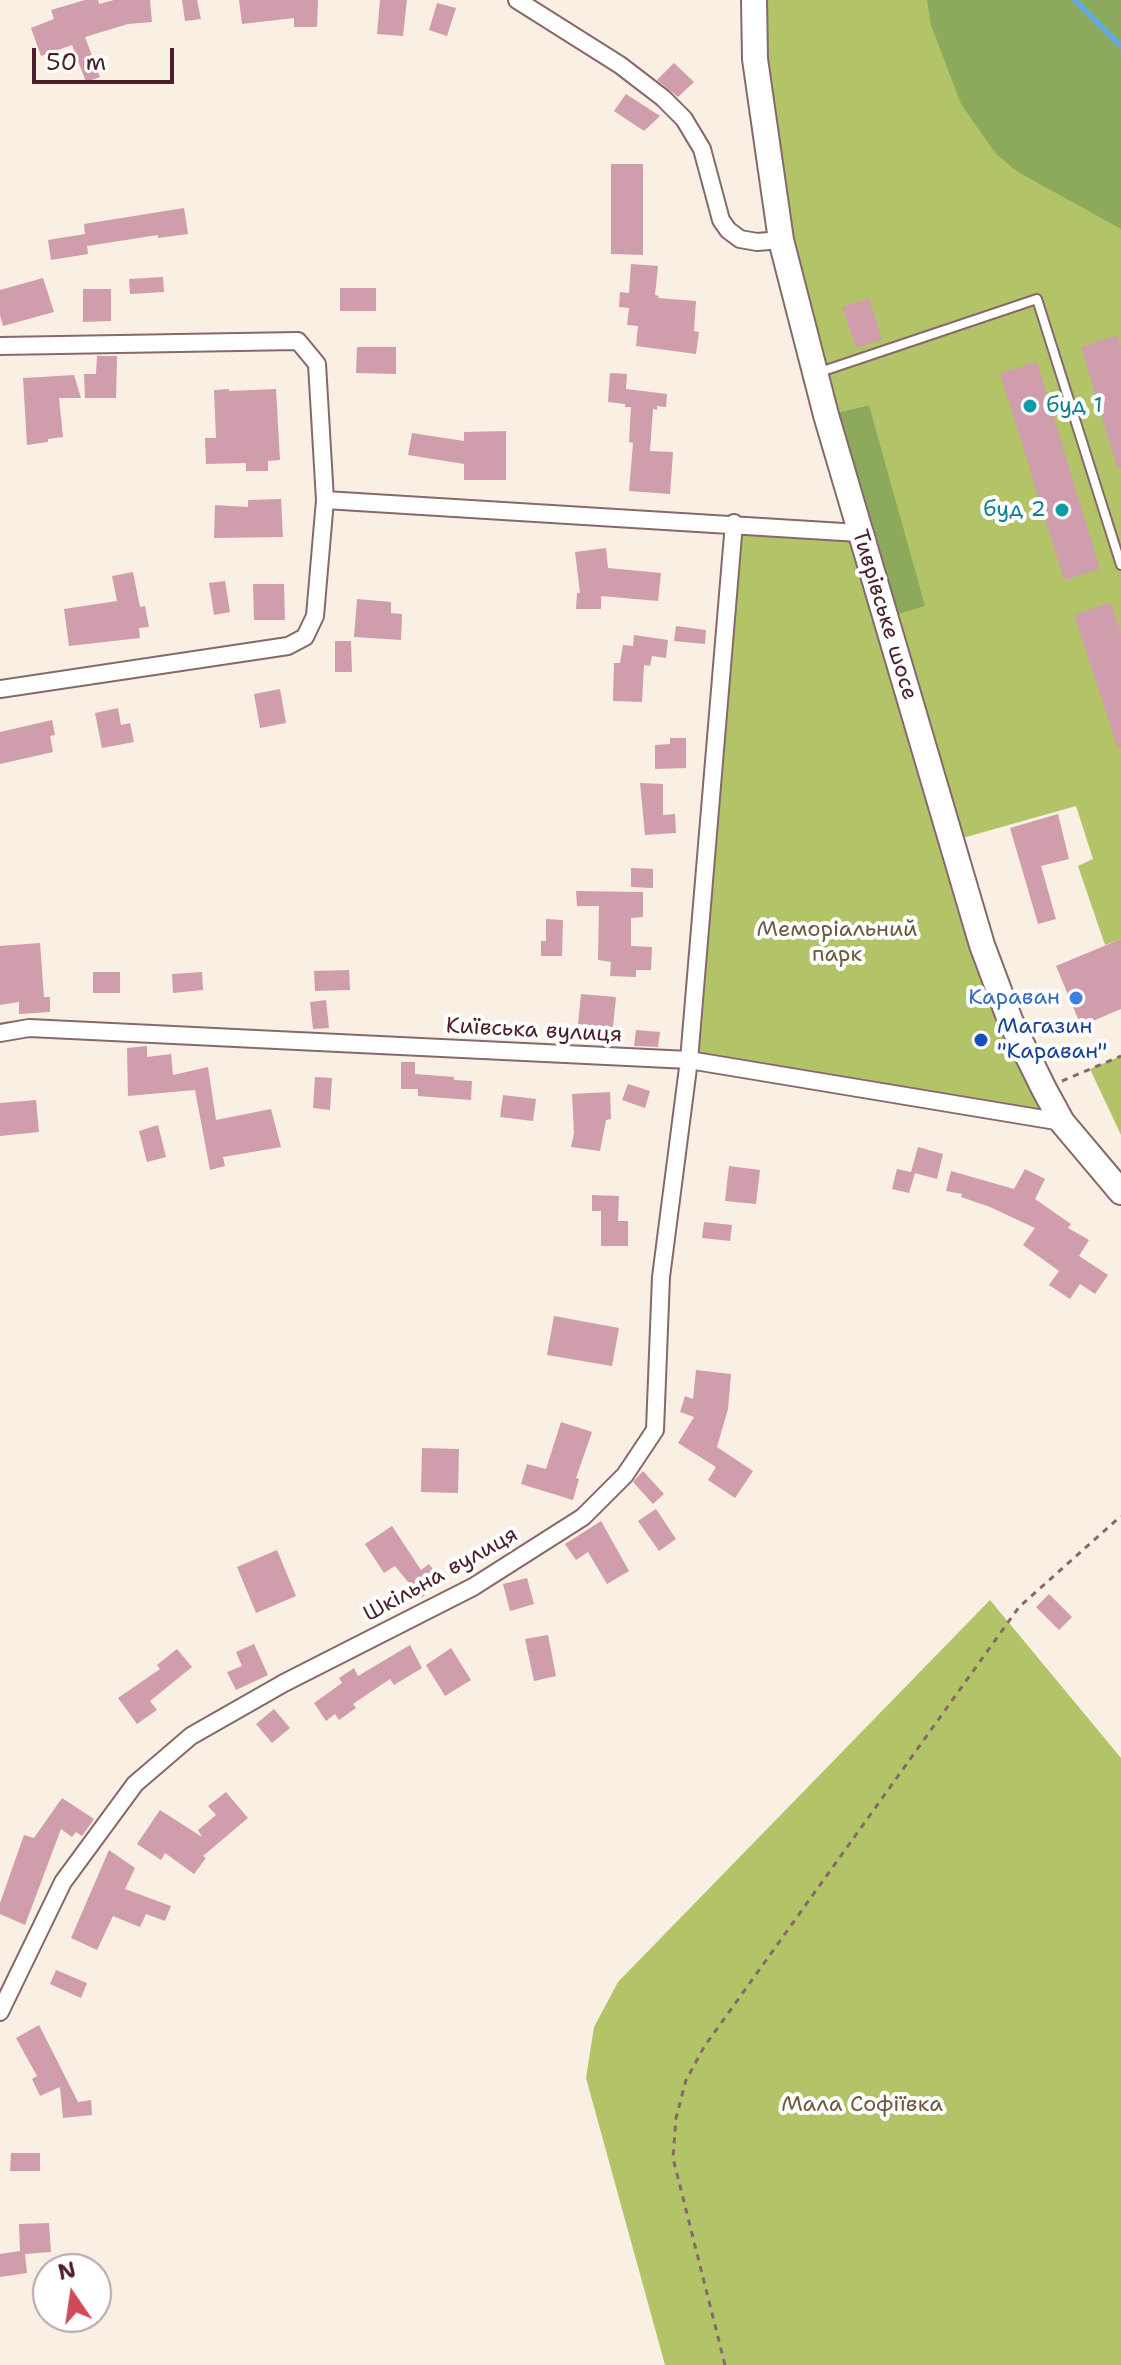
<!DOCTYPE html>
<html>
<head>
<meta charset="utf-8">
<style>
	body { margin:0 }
	#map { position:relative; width:1121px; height:2365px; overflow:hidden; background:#f9efe2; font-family:"Shantell Sans",sans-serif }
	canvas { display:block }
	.north { position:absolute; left:32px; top:2253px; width:80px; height:80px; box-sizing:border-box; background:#fff; border:2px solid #b7a5aa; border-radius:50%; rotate:347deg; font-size:22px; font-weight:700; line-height:32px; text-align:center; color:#4a1f2b }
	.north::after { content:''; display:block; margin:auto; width:28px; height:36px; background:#d1495b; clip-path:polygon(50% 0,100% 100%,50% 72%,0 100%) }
	.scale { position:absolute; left:32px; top:48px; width:142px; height:36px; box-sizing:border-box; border:4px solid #4a1f2b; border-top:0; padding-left:10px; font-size:24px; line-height:28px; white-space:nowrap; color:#4a1f2b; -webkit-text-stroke:6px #fff; paint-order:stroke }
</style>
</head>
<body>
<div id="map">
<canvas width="1121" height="2365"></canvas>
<div class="north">N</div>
<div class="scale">50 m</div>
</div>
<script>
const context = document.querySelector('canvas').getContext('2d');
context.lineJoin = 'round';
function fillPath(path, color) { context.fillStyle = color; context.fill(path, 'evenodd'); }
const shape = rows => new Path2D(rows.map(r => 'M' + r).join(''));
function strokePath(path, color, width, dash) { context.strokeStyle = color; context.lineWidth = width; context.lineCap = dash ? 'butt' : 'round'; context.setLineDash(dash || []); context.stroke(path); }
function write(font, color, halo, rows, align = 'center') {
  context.font = font + ' "Shantell Sans",sans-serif'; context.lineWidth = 8; context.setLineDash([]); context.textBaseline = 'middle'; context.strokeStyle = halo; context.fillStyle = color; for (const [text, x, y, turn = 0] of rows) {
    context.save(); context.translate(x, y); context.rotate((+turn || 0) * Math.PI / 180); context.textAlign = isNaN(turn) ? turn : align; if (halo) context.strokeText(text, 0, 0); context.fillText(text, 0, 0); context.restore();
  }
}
const green = shape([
	[754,0,1121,0,1121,939,1105,945,1078,866,1093,859,1076,806,952,841,1062,1122,689,1060,734,523,859,533,869,405,826,415,781,240],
	[1121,1056,1121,1135,1090,1069],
	[990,1600,1121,1758,1121,2365,665,2365,586,2078,594,2027,618,1982]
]);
const forest = shape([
	[927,0,1121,0,1121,229,1018,172,996,154,961,104,931,25],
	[869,405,925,606,885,618,826,415]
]);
const stream = shape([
	[1075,0,1121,46]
]);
const building = shape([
	[85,0,98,0,99,4,114,0,150,0,152,22,128,24,85,37,100,77,86,82,72,45,41,56,31,28,54,19,51,10],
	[182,0,197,0,201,19,185,21],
	[239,0,318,0,317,27,294,27,294,18,242,24],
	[380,0,407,0,403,36,377,34],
	[437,3,456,8,447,36,429,30],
	[674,63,694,82,678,97,657,80],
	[626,94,660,116,644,131,614,111],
	[611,164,643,164,643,255,611,254],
	[184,208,188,234,158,238,158,235,87,246,88,254,51,260,48,240,85,234,84,224],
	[631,264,658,266,655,295,659,296,658,298,696,301,694,331,699,332,696,354,636,346,638,326,627,325,629,308,619,307,620,292,629,293],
	[163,277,164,292,130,294,129,279],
	[43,278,54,312,3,326,0,315,0,290],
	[340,288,376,288,376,311,340,311],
	[83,289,111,289,111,321,83,322],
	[869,298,882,340,856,348,842,307],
	[1117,335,1121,347,1121,467,1117,468,1081,347],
	[357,347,396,347,396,374,356,373],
	[97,356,117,356,116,398,85,398,84,374,96,374],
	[1037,362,1100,569,1064,580,1000,373],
	[610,373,627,374,626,389,667,394,666,407,657,406,657,410,653,409,650,451,673,452,670,494,629,491,633,443,629,442,631,407,625,407,625,404,608,402],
	[74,375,81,398,59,398,63,437,48,439,48,442,27,445,23,378],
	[229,389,229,391,276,389,280,460,268,461,268,471,246,471,246,463,206,464,205,438,216,438,214,390],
	[506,431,506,480,464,480,464,464,408,455,412,433,464,441,464,432],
	[281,499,283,537,214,538,215,505,248,507,248,500],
	[606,548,608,568,661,573,658,601,601,596,601,609,576,609,577,593,580,593,575,552],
	[133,572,140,607,145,606,149,627,139,628,140,638,69,646,64,609,117,601,112,576],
	[225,581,230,612,214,615,209,583],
	[253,584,284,584,285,620,254,620],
	[357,599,391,602,391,613,402,614,401,640,354,637],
	[1111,602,1121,634,1121,748,1118,749,1074,615],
	[676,626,706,630,705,644,674,641],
	[634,635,668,640,666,658,652,656,650,666,644,665,642,702,613,701,614,663,620,663,623,645,633,646],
	[335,641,351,641,352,672,335,672],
	[280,689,286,723,260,728,254,694],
	[118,708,121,725,130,723,134,742,102,748,95,713],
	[52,720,55,735,50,736,53,752,0,764,0,732],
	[670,738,686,738,686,768,655,769,655,745,670,744],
	[640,783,663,784,663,815,675,814,676,833,645,835],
	[1058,814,1069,859,1041,866,1056,919,1038,924,1010,828],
	[631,868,653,869,653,888,631,887],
	[576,891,643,892,643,917,631,918,631,946,652,947,651,970,636,970,636,977,610,976,611,962,598,960,599,906,577,906],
	[546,919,563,920,562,956,541,956,541,941,546,941],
	[1121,939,1121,1009,1081,1026,1056,966],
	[40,943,44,997,50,997,50,1012,19,1014,19,1002,0,1005,0,946],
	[349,970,350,990,315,991,314,971],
	[93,972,120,972,120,993,93,993],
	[202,972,203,990,173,993,172,974],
	[581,994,616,997,613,1027,578,1024],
	[326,1000,329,1028,313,1029,310,1002],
	[636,1030,660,1032,658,1047,634,1046],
	[147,1046,147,1057,171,1054,173,1075,208,1067,216,1120,271,1109,281,1147,223,1157,225,1166,210,1170,195,1090,128,1096,127,1048],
	[401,1062,415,1062,415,1074,454,1077,454,1080,472,1081,471,1100,418,1096,418,1089,401,1089],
	[315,1077,332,1078,330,1110,313,1108],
	[628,1084,650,1091,645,1108,622,1100],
	[610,1092,611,1119,606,1120,600,1151,571,1147,574,1133,572,1094],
	[503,1095,536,1099,533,1121,500,1117],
	[36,1100,39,1132,0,1136,0,1103],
	[158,1125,166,1157,147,1162,139,1131],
	[918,1147,943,1154,937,1179,911,1172],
	[729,1166,760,1170,756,1204,725,1201],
	[897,1169,915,1173,909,1193,892,1189],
	[1025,1169,1045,1179,1035,1199,1071,1224,1068,1228,1089,1240,1079,1256,1108,1275,1095,1294,1080,1284,1070,1299,1049,1285,1059,1271,1023,1245,1035,1228,990,1207,961,1197,962,1194,946,1191,951,1171,1014,1189],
	[592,1195,619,1196,618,1221,628,1221,628,1246,601,1246,601,1211,592,1211],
	[704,1222,732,1225,730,1241,702,1238],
	[554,1316,619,1328,612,1366,547,1355],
	[696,1370,731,1374,728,1409,717,1447,753,1471,735,1498,708,1480,716,1467,678,1443,694,1417,680,1412,685,1396,693,1399],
	[561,1422,592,1432,576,1478,579,1479,573,1500,521,1484,527,1464,546,1469],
	[422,1448,459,1449,458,1493,421,1492],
	[643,1471,664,1494,653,1504,633,1482],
	[656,1509,676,1539,659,1551,638,1521],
	[601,1521,629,1571,607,1584,588,1552,576,1560,565,1544],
	[392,1526,421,1570,429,1564,442,1581,421,1598,395,1566,384,1573,365,1544],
	[277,1550,296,1596,256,1613,237,1567],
	[527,1578,534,1604,510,1611,503,1584],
	[1049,1594,1072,1617,1059,1630,1036,1607],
	[548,1635,556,1676,534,1681,525,1639],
	[254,1644,268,1675,236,1690,227,1672,242,1666,236,1652],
	[410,1645,422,1668,394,1685,390,1679,353,1704,356,1708,339,1720,335,1714,326,1721,314,1703,342,1683,339,1678,354,1668,358,1676],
	[451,1648,471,1680,445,1696,426,1665],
	[177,1649,192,1667,150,1701,157,1710,137,1724,118,1698,160,1669,157,1665],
	[274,1709,290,1728,272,1743,256,1724],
	[226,1792,248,1818,203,1856,206,1858,194,1874,165,1853,161,1860,137,1844,160,1810,202,1837,198,1830,216,1815,208,1806],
	[62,1798,94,1819,82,1836,76,1832,72,1837,61,1829,25,1925,0,1914,0,1903,24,1835,34,1838],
	[109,1850,135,1868,125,1889,171,1906,165,1921,146,1914,140,1927,113,1916,97,1950,71,1938],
	[56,1970,87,1983,81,1998,50,1984],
	[39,2025,78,2102,91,2100,92,2115,63,2118,60,2087,40,2096,32,2079,37,2076,16,2038],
	[11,2153,40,2153,40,2171,10,2171],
	[49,2223,51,2252,25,2254,27,2273,0,2277,0,2254,20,2251,19,2224]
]);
const path = shape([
	[1062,1081,1121,1056],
	[725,2365,673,2158,676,2118,686,2080,704,2047,1019,1607,1121,1516]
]);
const lane = shape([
	[820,372,1037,299,1121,565]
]);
const street = shape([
	[517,0,620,65,663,98,684,119,702,149,721,220,728,230,740,239,757,242,781,240],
	[0,346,298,341,317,364,325,500,315,616,305,637,288,646,0,689],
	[325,500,859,533],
	[0,1033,29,1028,689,1060,1062,1122],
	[0,2012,63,1882,135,1784,191,1736,284,1683,473,1587,583,1517,625,1475,655,1430,661,1277,689,1060,734,523]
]);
const secondary = shape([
	[754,0,755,59,781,240,826,415,982,945,1010,1020,1044,1089,1062,1122,1121,1192]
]);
const markers = [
	[1030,406,8,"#0f9aa8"],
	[1062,510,8,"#0f9aa8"],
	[1076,998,8,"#3f7fe0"],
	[981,1040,8,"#1a4fb4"]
];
const cultureNames = [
	["буд 1",1046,406],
	["буд 2",1046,510,"right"]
];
const streetNames = [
	["Тиврівське шосе",884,615,73],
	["Київська вулиця",534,1031,3],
	["Шкільна вулиця",441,1575,-29]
];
const parkNames = [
	["Меморіальний",837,930],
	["парк",837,955],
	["Мала Софіївка",862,2105]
];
const shopNames = [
	["Караван",1060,998]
];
const transitNames = [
	["Магазин",997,1027],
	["\"Караван\"",997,1052]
];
fillPath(green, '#b2c467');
fillPath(forest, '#8daa5c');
strokePath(stream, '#65a9da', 6);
fillPath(building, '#d09dac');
strokePath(lane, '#87686b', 12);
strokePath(street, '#87686b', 20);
strokePath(secondary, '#87686b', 28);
strokePath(path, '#87686b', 3, [6, 6]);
strokePath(lane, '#fff', 8);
strokePath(street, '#fff', 16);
strokePath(secondary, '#fff', 24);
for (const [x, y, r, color] of markers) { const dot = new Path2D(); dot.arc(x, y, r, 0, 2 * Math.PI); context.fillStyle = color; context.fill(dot); strokePath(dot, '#fff', 3); }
write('22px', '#0d838f', '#fff', cultureNames, 'left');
write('22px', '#4a1f2b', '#fff', streetNames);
write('22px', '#6e5940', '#fff', parkNames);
write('22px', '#366cbe', '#fff', shopNames, 'right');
write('22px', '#164399', '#fff', transitNames, 'left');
</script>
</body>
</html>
